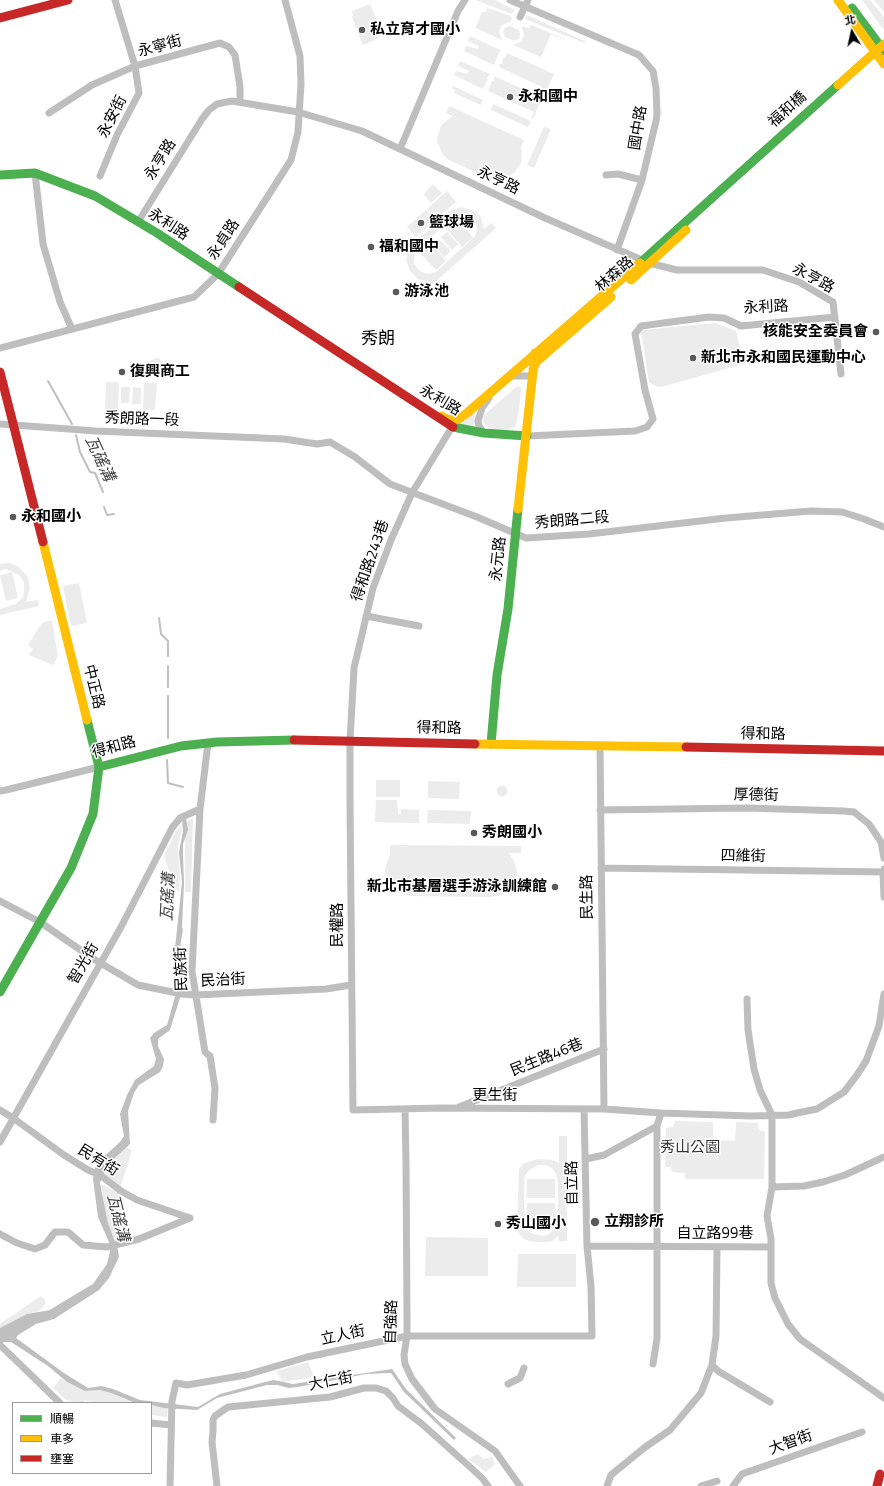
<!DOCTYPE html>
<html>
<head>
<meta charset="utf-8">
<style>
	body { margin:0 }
	#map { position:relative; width:884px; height:1486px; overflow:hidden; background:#fff; font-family:"Titillium Web","Noto Sans TC",sans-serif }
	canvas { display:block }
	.legend { position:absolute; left:12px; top:1402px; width:140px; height:72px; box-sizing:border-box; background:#fff; border:1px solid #999; margin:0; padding:5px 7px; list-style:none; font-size:12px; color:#000 }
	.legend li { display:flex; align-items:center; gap:8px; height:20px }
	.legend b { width:20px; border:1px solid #999 }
	.north { position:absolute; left:832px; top:12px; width:40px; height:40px; -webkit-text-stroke:3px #fff; paint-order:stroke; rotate:351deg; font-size:11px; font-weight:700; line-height:16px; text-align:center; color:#000 }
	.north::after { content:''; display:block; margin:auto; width:14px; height:18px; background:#000; clip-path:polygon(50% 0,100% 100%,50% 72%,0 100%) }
</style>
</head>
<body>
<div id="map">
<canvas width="884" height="1486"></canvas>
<ul class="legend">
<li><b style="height:5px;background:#4caf50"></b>順暢</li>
<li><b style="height:5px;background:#ffc107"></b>車多</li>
<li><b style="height:5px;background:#c62828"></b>壅塞</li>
</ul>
<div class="north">北</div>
</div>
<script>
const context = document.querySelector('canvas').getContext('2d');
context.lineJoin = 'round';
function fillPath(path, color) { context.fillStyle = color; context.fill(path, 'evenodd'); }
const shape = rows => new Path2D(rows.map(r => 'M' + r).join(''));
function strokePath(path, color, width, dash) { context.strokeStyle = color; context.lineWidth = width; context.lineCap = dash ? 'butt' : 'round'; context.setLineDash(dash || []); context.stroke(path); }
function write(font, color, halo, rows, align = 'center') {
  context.font = font + ' "Titillium Web","Noto Sans TC",sans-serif'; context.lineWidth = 3; context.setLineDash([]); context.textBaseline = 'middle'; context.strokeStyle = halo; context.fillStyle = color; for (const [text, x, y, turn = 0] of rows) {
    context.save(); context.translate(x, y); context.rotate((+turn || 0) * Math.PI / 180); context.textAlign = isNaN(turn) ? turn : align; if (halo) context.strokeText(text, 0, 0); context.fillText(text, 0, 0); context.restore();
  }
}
const green = shape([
	[475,0,495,0,514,10,512,14],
	[862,0,870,0,884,17,884,28,883,29],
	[874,0,884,0,884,12],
	[370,4,380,27,377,29,379,38,363,45,352,17,353,16,352,11],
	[487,8,511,16,512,19,510,22,502,25,499,32,502,40,474,27,476,27,482,12,486,12],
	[527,15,580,39,585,41,584,43,525,19],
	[531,25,565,39,565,40,551,34,541,57,513,45,521,42,524,35,522,27,522,26,529,28],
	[510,26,519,30,520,35,519,39,514,41,505,37,503,32,505,28],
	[470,36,500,50,494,65,464,51,466,46,478,49,479,46,468,41],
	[507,53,554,74,544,96,539,94,542,87,499,67,500,64,502,64,503,57,505,58],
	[460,61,490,74,487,78,488,79,483,89,454,75,456,71,467,74,469,71,458,66],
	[494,76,542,98,533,119,531,118,534,112,488,91,492,81,494,81],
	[453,86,483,100,481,105,454,93,455,90,452,88],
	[493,104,531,121,528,127,491,110],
	[449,106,524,140,521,147,522,156,521,163,514,173,502,179,490,179,449,160,444,156,438,144,437,138,441,126,446,121,453,116,446,113],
	[544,127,551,129,534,168,527,165],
	[433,184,442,193,431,203,424,195,426,191],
	[447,191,456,202,437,219,427,209],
	[461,207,472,210,477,213,481,217,484,229,491,223,496,228,416,299,413,296,417,292,416,290,425,281,418,279,410,271,406,260,409,249,412,245,450,211],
	[458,215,469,216,475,221,477,228,475,236,436,272,429,274,421,272,414,264,415,252,451,219],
	[426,210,436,220,416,237,407,227],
	[455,218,473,237,462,247,445,227],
	[447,232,458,244,452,250,441,237],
	[404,238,410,244,398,255,392,249],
	[439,239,451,251,444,257,433,244],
	[429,241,446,261,436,270,418,251],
	[715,323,736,331,744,364,661,387,655,386,649,382,641,332,642,330],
	[159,357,164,369,139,379,134,367],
	[106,382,119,382,118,409,105,409],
	[144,383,157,383,155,410,143,409],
	[517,386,521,387,521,391,518,417,515,427,507,430,489,428,485,425,483,422,484,415],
	[121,387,130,387,129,403,121,403],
	[133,387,141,388,141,404,132,404],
	[474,413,476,413,474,425,472,426,458,424],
	[9,563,19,567,28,577,30,588,26,602,38,600,39,606,0,615,0,609,16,604,23,597,24,591,24,583,20,576,11,571,6,569,0,571,0,564],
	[12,572,18,598,6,601,0,575],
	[79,583,87,623,71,626,63,586],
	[47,621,52,621,58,656,53,665,29,655,33,649,28,645,41,624],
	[376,780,400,780,400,797,376,797],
	[428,781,460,782,459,799,428,798],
	'496.5 791a5.5 5.5 0 1 1 11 0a5.5 5.5 0 1 1-11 0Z',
	[376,800,397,800,398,814,401,814,401,809,419,810,419,823,375,822],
	[428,810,471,811,470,824,427,823],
	[193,818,191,892,185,892,185,823],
	[183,824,178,847,180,878,179,893,175,887,164,856,176,831],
	[390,845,521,846,521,853,509,853,515,863,517,874,511,888,502,895,491,897,409,896,394,891,386,881,385,868,390,855],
	[675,1121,713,1122,713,1140,735,1141,736,1122,758,1123,758,1127,761,1131,765,1131,764,1179,685,1179,685,1173,672,1172,671,1167,665,1167,666,1128,673,1127],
	[559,1136,567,1136,567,1241,559,1241,558,1236,554,1240,549,1242,535,1242,529,1241,524,1239,520,1235,517,1228,519,1169,524,1163,538,1159,552,1160,559,1163],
	[538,1165,545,1165,552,1168,556,1174,558,1183,558,1220,557,1226,549,1234,544,1236,533,1234,527,1230,524,1223,524,1178,528,1171],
	[122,1146,132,1150,120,1189,98,1175,110,1156],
	[527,1179,555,1179,555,1198,527,1198],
	[101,1184,119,1193,121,1241,115,1242,108,1225],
	[527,1203,555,1203,556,1222,527,1222],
	[426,1237,488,1238,488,1276,425,1276],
	[518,1254,576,1254,576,1287,517,1287],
	[41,1296,45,1300,46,1303,39,1311,27,1314,0,1328,0,1324],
	[308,1362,314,1377,282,1382,277,1371],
	[61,1378,67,1382,85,1391,100,1390,111,1393,124,1399,138,1403,105,1403,84,1401,83,1403,76,1403,66,1400,53,1388],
	[151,1405,168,1408,167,1417,151,1415],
	[478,1454,484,1459,492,1457,495,1464,486,1472,468,1459]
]);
const water = shape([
	[186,818,188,830,183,844,183,855,184,883,182,928,183,929,179,954,188,972,170,1030,158,1039,158,1046,164,1059,163,1066,160,1072,139,1085,134,1093,128,1111,130,1144,106,1166,100,1183,108,1223,118,1250,119,1257,109,1278,99,1290,54,1319,36,1324,18,1335,16,1338,64,1373,88,1388,101,1386,113,1389,140,1400,198,1407,220,1394,265,1382,274,1380,293,1384,392,1369,406,1389,456,1438,454,1440,404,1392,391,1373,366,1374,298,1387,289,1388,277,1385,267,1385,217,1398,197,1410,164,1408,151,1405,151,1403,133,1402,111,1393,100,1390,85,1391,67,1382,48,1366,11,1342,4,1342,0,1344,0,1328,27,1314,50,1310,61,1303,93,1284,107,1264,111,1247,98,1217,93,1179,95,1168,100,1160,120,1142,124,1136,120,1114,127,1095,135,1080,154,1066,156,1059,150,1038,154,1033,167,1025,182,972,174,958,182,882,179,852,183,831,182,819]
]);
const stream = shape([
	[48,381,72,424],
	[76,435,80,452,90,472,95,473,103,492],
	[104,507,107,515,114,514],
	[159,618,161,634,168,641,168,656],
	[168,666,168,687],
	[168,738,168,696],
	[167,760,168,783,183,787]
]);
const street = shape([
	[510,0,639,55,653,71,656,88,657,114,656,121,642,180,617,250],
	[520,17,528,0],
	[49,113,92,85,135,66,220,43,229,47,235,55,240,87,240,102],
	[400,149,458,11,465,0],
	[35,173,43,244,60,302,72,329],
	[606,175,618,174,642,180],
	[100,176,117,135,139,93,135,66,115,0],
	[138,222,202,119,209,110,217,104,232,101,298,112,362,131,545,218,649,263,677,270,763,270,799,282,833,302,841,374],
	[0,348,194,297,218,274,291,160,298,132,301,84,300,56,285,0],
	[509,376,533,376],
	[0,424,96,431,284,439,317,444,330,442,355,457,390,484,477,517,526,538,589,534,726,518,811,511,842,512,864,519,884,527],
	[452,427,412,493,391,540,373,588,354,668,350,741,350,803,353,1110,442,1108,604,1109,661,1113,751,1116,789,1115,797,1113,817,1109,844,1092,857,1075,866,1061,879,1026,884,994],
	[484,433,479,426,478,421,482,408,489,398],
	[527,436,635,431,647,427,653,419,645,390,635,334,641,326,709,317,724,318,741,326,835,317],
	[366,616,419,626],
	[208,743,200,809,192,971,205,1052,210,1056,215,1088,213,1120],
	[600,746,604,1109],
	[0,791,6,790,99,767],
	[600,810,747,808,843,811,854,812,869,824,881,842,884,858],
	[601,868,884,872],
	[884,869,883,872,884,897],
	[0,901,40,922,92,958,138,985,182,994,195,995,326,989,351,985],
	[747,999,748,1030,754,1069,760,1090,772,1115,772,1187,767,1216,771,1239,771,1283,775,1298,788,1324,800,1339,884,1398],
	[459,1107,604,1049],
	[405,1109,406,1164,407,1317,407,1336,404,1355,405,1364,412,1379,435,1409,495,1451,520,1486],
	[0,1110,13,1118,64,1155,88,1170,100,1175,121,1191,137,1200,190,1218],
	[0,1142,121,927,172,828,180,818,200,809],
	[586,1159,604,1155,657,1126],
	[772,1187,804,1186,823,1182,845,1175,884,1157],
	[0,1234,17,1243,35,1249,45,1245,55,1232,68,1232,83,1245,107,1247,139,1239,190,1218],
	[587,1246,771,1247],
	[0,1345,60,1403],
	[653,1364,657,1338,657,1126,661,1113],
	[712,1365,718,1371,770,1402],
	[508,1384,520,1378,524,1368],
	[151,1423,171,1425],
	[170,1486,172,1401,176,1383,187,1385,246,1375,307,1357,407,1336,592,1336,591,1286,587,1246,584,1109],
	[217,1486,212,1442,213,1431,213,1420,215,1416,228,1407,330,1397,364,1388,376,1388,386,1391,393,1398,398,1406,422,1424,470,1467,482,1478,488,1486],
	[607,1486,611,1475,644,1448,670,1430,701,1393,712,1365,716,1336,717,1247],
	[701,1486,717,1481],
	[733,1486,742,1474,862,1432]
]);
const fast = shape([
	[852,8,884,51],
	[0,175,35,173,95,196,157,233,239,287],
	[640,263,712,198],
	[453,427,484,433,527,436],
	[491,744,497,675,508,609,518,509],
	[99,767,181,746,217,742,294,740],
	[0,992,71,868,93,814,99,767,87,720]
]);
const slow = shape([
	[838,0,884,64],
	[631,280,686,230],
	[534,367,536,362,611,297],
	[441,416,449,420,458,419,467,413,640,263],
	[518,509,535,353],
	[43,542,87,720],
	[475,744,686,747]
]);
const jam = shape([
	[0,18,68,0],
	[239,287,453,427],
	[0,372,43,542],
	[294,740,475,744],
	[686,747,884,751],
	[877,1486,880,1474]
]);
const fastBridge = shape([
	[712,198,838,85]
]);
const slowBridge = shape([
	[838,85,884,44]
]);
const markers = [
	[362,30,4,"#595959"],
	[510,97,4,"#595959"],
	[421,223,4,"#595959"],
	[371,247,4,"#595959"],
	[396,292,4,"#595959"],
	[876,332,4,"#595959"],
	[693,358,4,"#595959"],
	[122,372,4,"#595959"],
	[13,517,4,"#595959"],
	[474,833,4,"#595959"],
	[555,887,4,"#595959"],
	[595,1222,5,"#595959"],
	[498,1224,4,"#595959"]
];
const poiNames = [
	["私立育才國小",370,30],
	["永和國中",518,97],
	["籃球場",429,223],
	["福和國中",379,247],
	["游泳池",404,292],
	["核能安全委員會",868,332,"right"],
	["新北市永和國民運動中心",701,358],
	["復興商工",130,372],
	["永和國小",21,517],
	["秀朗國小",482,833],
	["新北市基層選手游泳訓練館",547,887,"right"],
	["立翔診所",604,1222],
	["秀山國小",506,1224]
];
const streetNames = [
	["永寧街",160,47,-15],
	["福和橋",788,110,-42],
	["永安街",113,117,-63],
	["國中路",639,128,-81],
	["永亨路",161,160,-58],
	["永亨路",498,181,26],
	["永利路",168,225,33],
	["永貞路",224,240,-57],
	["林森路",615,275,-41],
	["永亨路",813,279,29],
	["永利路",766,308,-3],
	["永利路",440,401,31],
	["秀朗路一段",142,420,2],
	["秀朗路二段",572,521,-5],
	["永元路",499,559,-84],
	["得和路243巷",371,561,-71],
	["中正路",93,687,76],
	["得和路",439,729,1],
	["得和路",763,735,1],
	["得和路",114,748,-15],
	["厚德街",756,796,1],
	["四維街",743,857,1],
	["民生路",588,897,-91],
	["民權路",338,925,-90],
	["智光街",84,964,-60],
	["民族街",182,969,-92],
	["民治街",223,981,-3],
	["民生路46巷",547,1058,-22],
	["更生街",495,1096],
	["民有街",98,1161,32],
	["自立路",573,1183,-91],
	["自立路99巷",715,1234],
	["自強路",392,1322,-88],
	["立人街",343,1336,-12],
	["大仁街",331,1382,-11],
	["大智街",791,1443,-20]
];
const parkNames = [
	["秀山公園",690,1148]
];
const waterNames = [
	["瓦磘溝",99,459,65],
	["瓦磘溝",169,897,-87],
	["瓦磘溝",117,1218,76]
];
const quarterNames = [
	["秀朗",378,340]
];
fillPath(green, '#ececec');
fillPath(water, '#bfbfbf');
strokePath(stream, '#bfbfbf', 2);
strokePath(street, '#bebebe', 7);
strokePath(fast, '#4caf50', 9);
strokePath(slow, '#ffc107', 9);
strokePath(jam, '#c62828', 9);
strokePath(fastBridge, '#4caf50', 9);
strokePath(slowBridge, '#ffc107', 9);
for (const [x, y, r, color] of markers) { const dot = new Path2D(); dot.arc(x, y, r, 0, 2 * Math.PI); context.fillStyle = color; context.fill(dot); strokePath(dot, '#fff', 1.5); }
write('bold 15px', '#000', '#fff', poiNames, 'left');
write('15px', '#000', '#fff', streetNames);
write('15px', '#333', '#fff', parkNames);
write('italic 16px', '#444', '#fff', waterNames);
write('17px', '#000', '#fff', quarterNames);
</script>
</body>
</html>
